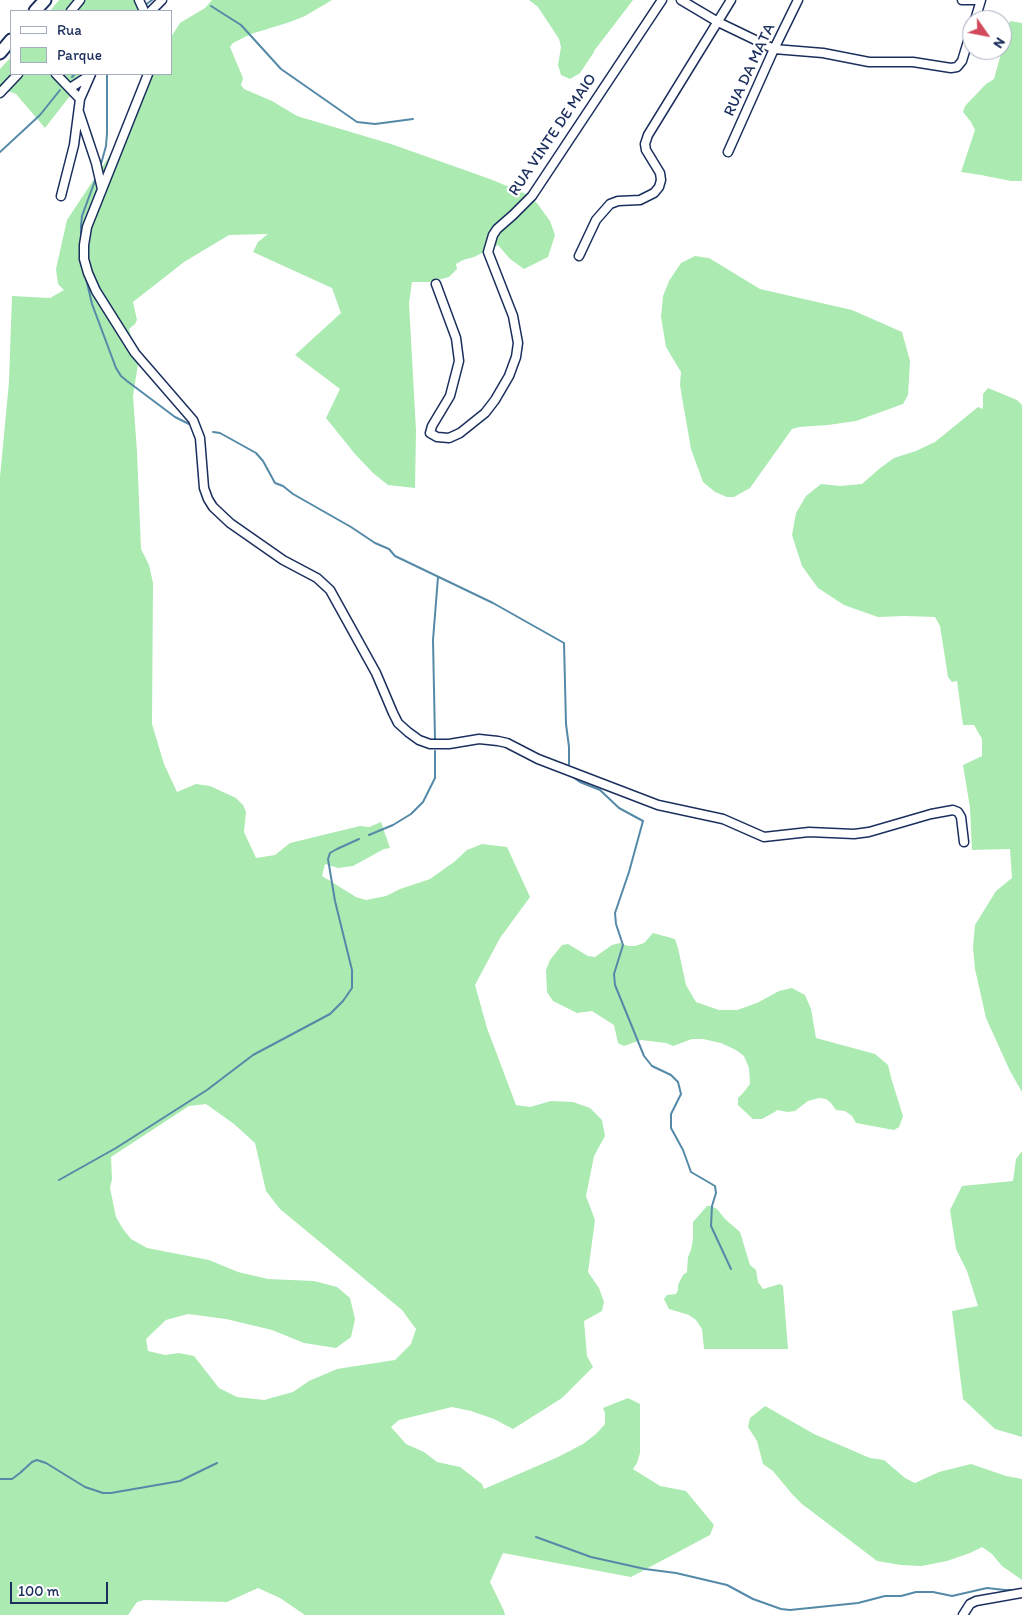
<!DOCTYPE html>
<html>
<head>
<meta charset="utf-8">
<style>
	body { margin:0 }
	#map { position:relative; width:1022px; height:1615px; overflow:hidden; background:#fff; font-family:Itim,sans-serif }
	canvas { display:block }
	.legend { position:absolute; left:10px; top:10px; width:162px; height:65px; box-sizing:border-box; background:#fff; border:1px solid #a4acbf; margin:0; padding:6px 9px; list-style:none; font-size:15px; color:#1b2f5e }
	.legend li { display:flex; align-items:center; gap:10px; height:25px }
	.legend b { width:25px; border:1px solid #a4acbf }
	.north { position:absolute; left:962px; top:10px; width:50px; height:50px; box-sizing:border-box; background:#fff; border:1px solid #a4acbf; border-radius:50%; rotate:123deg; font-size:14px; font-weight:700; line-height:20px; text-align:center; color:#1b2f5e }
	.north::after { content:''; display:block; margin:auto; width:18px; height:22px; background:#d1495b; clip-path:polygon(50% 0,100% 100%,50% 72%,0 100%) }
	.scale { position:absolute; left:10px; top:1582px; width:98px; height:22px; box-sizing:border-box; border:2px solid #1b2f5e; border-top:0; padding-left:6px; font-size:15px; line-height:18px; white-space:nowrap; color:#1b2f5e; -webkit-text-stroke:4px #fff; paint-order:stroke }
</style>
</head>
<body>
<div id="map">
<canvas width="1022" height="1615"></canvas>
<ul class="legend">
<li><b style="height:6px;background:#fff"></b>Rua</li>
<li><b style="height:14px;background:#abeab1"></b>Parque</li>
</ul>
<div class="north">N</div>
<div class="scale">100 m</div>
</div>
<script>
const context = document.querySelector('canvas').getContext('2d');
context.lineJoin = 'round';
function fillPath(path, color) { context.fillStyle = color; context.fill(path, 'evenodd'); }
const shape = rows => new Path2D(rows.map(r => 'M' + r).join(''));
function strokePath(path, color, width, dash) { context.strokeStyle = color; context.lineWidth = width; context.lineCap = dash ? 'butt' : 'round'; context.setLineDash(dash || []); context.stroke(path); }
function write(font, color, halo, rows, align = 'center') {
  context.font = font + ' Itim,sans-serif'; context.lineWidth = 4.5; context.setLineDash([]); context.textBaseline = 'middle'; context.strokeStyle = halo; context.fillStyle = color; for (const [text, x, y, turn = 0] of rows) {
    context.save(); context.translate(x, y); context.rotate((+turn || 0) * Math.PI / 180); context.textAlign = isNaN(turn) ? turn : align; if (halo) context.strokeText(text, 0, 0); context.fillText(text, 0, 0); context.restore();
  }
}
const green = shape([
	[59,0,142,0,147,6,147,11,50,11],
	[212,0,332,0,305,16,290,22,251,34,233,43,230,47,243,78,241,85,244,89,272,101,297,116,391,144,490,179,524,193,537,203,550,221,555,235,548,257,524,269,510,259,498,245,474,257,463,260,456,264,457,269,449,277,431,282,412,282,409,303,416,431,415,488,388,485,373,473,355,454,326,418,340,389,295,355,341,313,332,288,253,252,258,242,268,234,229,235,184,262,133,302,137,320,135,324,129,329,131,336,140,351,133,396,137,452,141,549,149,565,153,583,152,724,164,764,177,792,196,784,210,786,236,798,243,805,246,812,244,832,256,858,275,855,290,843,360,826,369,827,381,822,390,848,384,849,353,866,338,868,325,864,322,876,356,897,366,900,386,896,400,889,430,879,454,862,467,850,482,844,507,847,530,897,500,938,475,985,487,1028,516,1105,530,1107,551,1101,573,1102,590,1108,602,1120,605,1136,594,1156,586,1196,595,1220,588,1272,599,1288,604,1302,602,1311,584,1321,587,1356,593,1367,562,1398,513,1429,494,1419,471,1411,452,1407,399,1420,391,1427,406,1444,424,1452,437,1462,460,1467,482,1484,484,1489,558,1457,583,1444,596,1434,605,1424,605,1413,603,1408,628,1398,640,1404,640,1453,637,1463,633,1469,660,1486,686,1491,714,1525,710,1535,631,1577,503,1553,490,1582,504,1611,505,1615,305,1615,280,1598,258,1588,227,1602,144,1600,137,1602,128,1615,0,1615,0,477,9,382,12,296,50,298,64,290,58,284,56,269,67,220,112,152,151,74,171,74,171,37,180,23,205,8],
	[206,1104,234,1124,255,1143,266,1191,280,1209,402,1310,416,1329,411,1344,395,1360,337,1369,309,1381,293,1392,264,1400,237,1397,219,1388,194,1356,179,1353,165,1355,148,1351,146,1339,166,1320,188,1314,226,1319,272,1330,304,1343,336,1348,351,1337,355,1319,350,1298,337,1287,314,1281,268,1279,238,1272,209,1260,147,1248,131,1239,123,1229,116,1217,110,1188,112,1179,111,1157,189,1106],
	[529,0,633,0,594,51,594,52,580,73,570,79,561,75,558,65,561,47,559,39,538,7],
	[1010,21,1022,23,1022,181,1011,181,981,175,961,172,975,130,971,122,963,112,965,106,986,84,994,79],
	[11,57,11,74,87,74,45,128,16,94,5,90,0,94,0,69],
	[695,256,709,258,760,289,852,310,902,332,910,361,908,395,903,404,856,421,828,425,799,427,792,429,750,488,734,497,727,497,715,492,703,482,691,449,683,403,680,385,681,372,666,347,661,317,663,296,669,281,681,263],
	[988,388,1017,400,1022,405,1022,1092,1010,1071,986,1018,975,969,973,947,975,925,996,891,1012,878,1010,849,972,850,970,808,963,765,982,756,982,739,974,725,963,725,957,681,952,682,948,677,940,626,935,617,905,616,878,617,844,605,818,588,802,566,792,535,796,513,806,496,821,484,840,486,862,484,879,469,894,458,916,451,935,442,978,407,983,409,983,394],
	[653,933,675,939,678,948,686,985,696,1002,719,1010,737,1010,757,1003,779,991,792,988,805,995,811,1009,816,1038,875,1054,888,1065,892,1081,903,1116,899,1127,894,1130,856,1123,852,1116,845,1111,836,1110,831,1103,826,1099,819,1098,808,1101,795,1111,787,1112,778,1110,762,1119,753,1119,738,1105,738,1098,743,1093,750,1084,749,1068,744,1056,736,1050,721,1043,703,1039,692,1039,673,1046,666,1043,641,1040,624,1046,618,1043,614,1025,592,1011,577,1013,553,1001,547,992,546,970,550,960,562,945,568,944,588,956,595,957,612,945,620,943,628,946,635,946,644,943],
	[1022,1151,1022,1437,995,1429,963,1399,952,1311,978,1306,967,1271,956,1249,950,1210,962,1186,1013,1181,1016,1159],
	[707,1206,711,1206,717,1209,725,1219,740,1232,750,1265,756,1270,758,1282,763,1289,780,1284,783,1286,788,1349,704,1349,702,1329,696,1320,689,1315,669,1309,664,1299,667,1295,676,1294,678,1290,678,1285,683,1275,687,1272,688,1257,691,1250,693,1239,693,1222],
	[765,1406,814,1434,870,1458,884,1460,905,1478,915,1483,939,1472,971,1464,1006,1476,1022,1479,1022,1580,1002,1566,992,1554,982,1547,970,1553,947,1561,922,1566,901,1565,877,1561,802,1504,792,1494,773,1471,763,1464,757,1441,748,1427,750,1418]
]);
const stream = shape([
	[144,6,152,0],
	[211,6,241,25,281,69,357,122,375,124,413,119],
	[72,77,75,74],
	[0,152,40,115,60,90],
	[101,164,106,146,107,133,107,74],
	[81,242,81,226,82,216,96,178],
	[85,274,92,304,116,368,121,376,127,381,175,417,189,424],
	[213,432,220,433,256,453,263,461,275,483,283,486,293,494,351,527,375,543,389,549,395,556,493,603,564,643,566,724,569,747,569,765],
	[435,739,433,640,438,577],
	[570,775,580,782,600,790,619,808,643,821,629,872,615,913,616,924,623,945,614,974,615,985,644,1056,652,1066,671,1075,678,1082,681,1094,671,1114,671,1128,683,1150,691,1172,715,1186,716,1193,712,1206,711,1226,731,1269],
	[369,835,393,825,411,814,423,802,435,778,435,751],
	[59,1180,116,1148,207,1090,253,1055,330,1014,343,1001,352,988,352,970,335,901,328,859,330,853,337,849,359,839],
	[0,1479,12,1479,20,1473,32,1462,37,1460,46,1463,85,1487,103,1493,111,1493,180,1481,217,1463],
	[536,1537,591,1557,645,1569,676,1573,727,1585,753,1599,781,1609,790,1610,858,1603,885,1596,901,1596,916,1592,933,1592,952,1596,987,1588,1005,1590,1020,1590]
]);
const minor = shape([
	[139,0,144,11],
	[681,0,718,22,774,49,823,53,869,62,913,62,951,68,957,67,962,61,972,28],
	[962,0,979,0],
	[71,11,80,0],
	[151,11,162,0],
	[975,20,981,0],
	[56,74,80,99],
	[148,74,87,227,84,245,84,259,88,273,96,291,135,353,193,420,200,438,204,488,208,499,213,507,230,523,283,560,317,578,330,590,376,673,393,713,398,723,408,732,419,740,430,744,449,744,479,739,498,741,507,743,538,759,658,805,723,819,764,837,809,832,854,834,869,832,931,814,953,810,958,812,961,817,964,842],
	[70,88,89,76],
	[0,93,18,74],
	[79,112,96,163,102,189],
	[728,152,774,49,798,0],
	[61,196,74,145,80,99,91,74],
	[579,256,596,220,610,204,618,201,640,200,654,193,659,187,661,180,660,173,646,150,645,144,648,135,731,0],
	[436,284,456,338,459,361,450,396,432,426,430,433,437,437,449,438,460,433,485,413,495,400,509,376,516,357,518,343,513,316,488,252,493,235,497,229,513,215,532,196,662,0],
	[963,1615,970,1604,976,1601,1022,1593]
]);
const highway = shape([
	[35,11,45,0],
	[0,53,11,40]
]);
const streetNames = [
	["RUA DA MATA",750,70,-65],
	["RUA VINTE DE MAIO",553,135,-56]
];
fillPath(green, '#abeab1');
strokePath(stream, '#548aa8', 2);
strokePath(minor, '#1b2f5e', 11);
strokePath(highway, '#1b2f5e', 15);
strokePath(minor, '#fff', 8);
strokePath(highway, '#fff', 11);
write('16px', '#1b2f5e', '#fff', streetNames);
</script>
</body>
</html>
